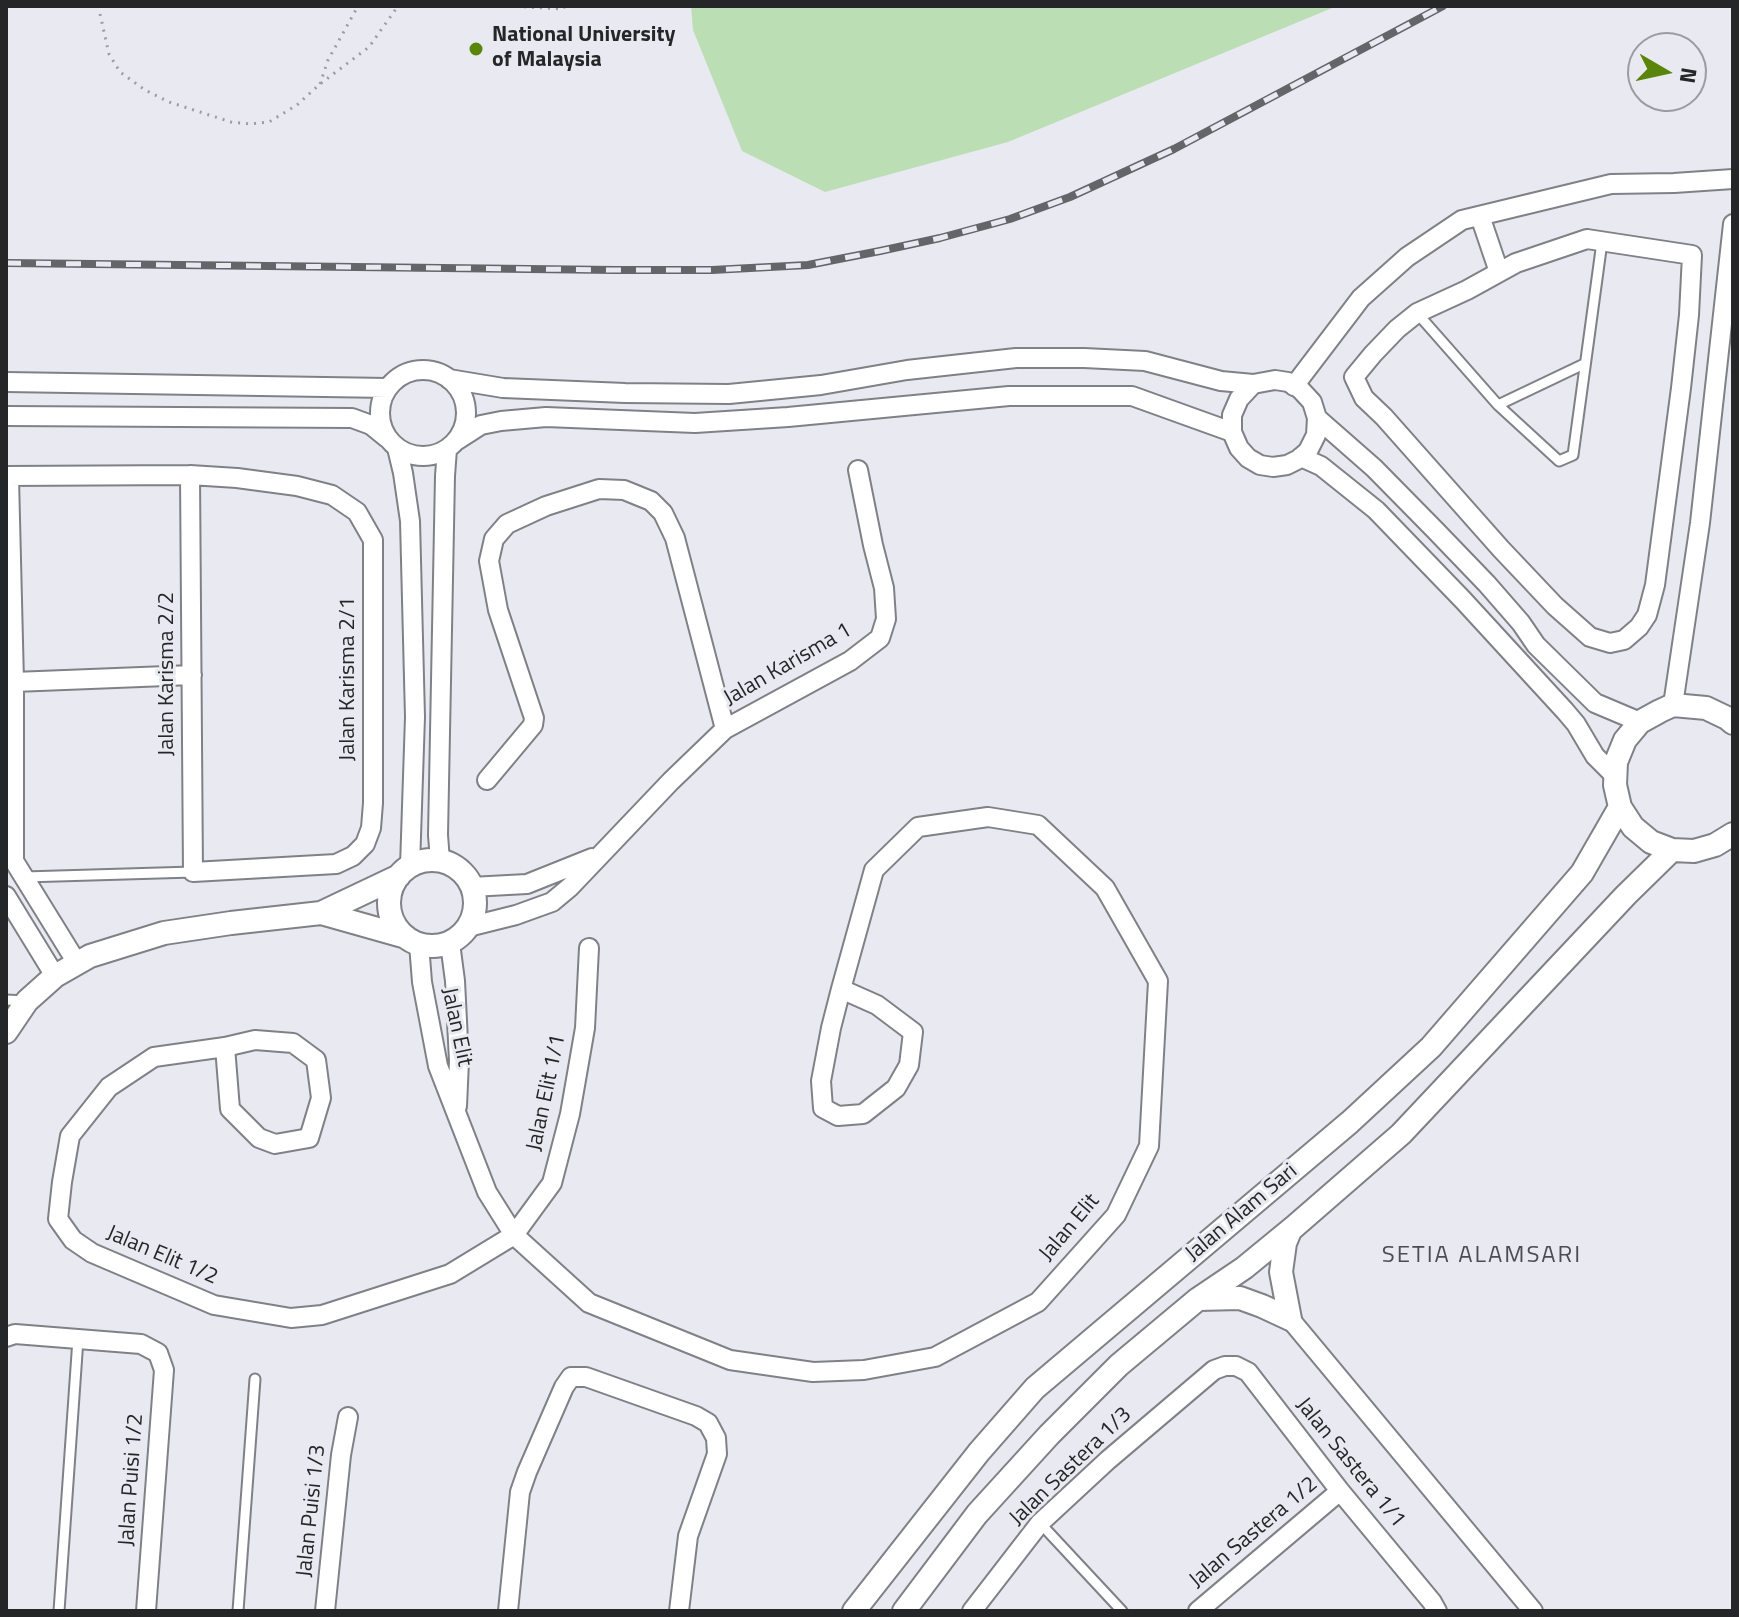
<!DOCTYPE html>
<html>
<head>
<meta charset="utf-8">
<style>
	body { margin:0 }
	#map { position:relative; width:1739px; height:1617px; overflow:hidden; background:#e9eaf1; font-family:"Titillium Web",sans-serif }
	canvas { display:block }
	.frame { position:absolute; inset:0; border:8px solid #252628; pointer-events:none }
	.north { position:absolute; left:1627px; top:32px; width:80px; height:80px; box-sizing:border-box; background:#e9eaf1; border:2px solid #9b9ca1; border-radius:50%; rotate:99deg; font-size:22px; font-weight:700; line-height:32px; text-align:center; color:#252628 }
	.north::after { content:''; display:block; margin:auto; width:28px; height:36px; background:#5b840b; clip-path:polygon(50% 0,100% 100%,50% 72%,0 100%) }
</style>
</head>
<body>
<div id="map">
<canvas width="1739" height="1617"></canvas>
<div class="frame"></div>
<div class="north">N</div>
</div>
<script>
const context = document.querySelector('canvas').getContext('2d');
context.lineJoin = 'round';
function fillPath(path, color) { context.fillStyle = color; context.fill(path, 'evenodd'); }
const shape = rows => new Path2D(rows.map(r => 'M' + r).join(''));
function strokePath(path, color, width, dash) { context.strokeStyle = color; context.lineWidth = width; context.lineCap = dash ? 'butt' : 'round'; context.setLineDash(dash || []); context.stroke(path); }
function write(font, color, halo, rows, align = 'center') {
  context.font = font + ' "Titillium Web",sans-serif'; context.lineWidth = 6; context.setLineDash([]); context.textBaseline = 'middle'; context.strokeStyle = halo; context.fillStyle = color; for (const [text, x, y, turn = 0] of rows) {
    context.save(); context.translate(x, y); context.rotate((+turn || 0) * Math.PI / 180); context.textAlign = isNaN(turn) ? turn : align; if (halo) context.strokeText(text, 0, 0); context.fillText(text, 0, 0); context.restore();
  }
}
const green = shape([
	[691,6,1337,6,1008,142,825,192,742,151,693,30]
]);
const path = shape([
	[100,6,100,14,109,54,120,72,145,90,169,102,231,122,250,124,269,122,297,105,320,84,369,47,398,6],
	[508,6,563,9,565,6],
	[320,84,328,60,358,6]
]);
const service = shape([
	[1417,313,1498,405,1559,461,1573,455,1602,242],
	[1498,405,1584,364],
	[24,877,193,872],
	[6,1000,27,1001],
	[1040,1523,1122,1611],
	[59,1611,78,1339],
	[238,1611,255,1379]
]);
const minor = shape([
	[1480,216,1499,272],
	[1587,239,1692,255,1689,315,1681,388,1655,585,1647,615,1639,627,1624,640,1610,643,1590,637,1555,606,1501,549,1384,417,1364,398,1354,377,1373,354,1397,329,1417,313,1467,290,1516,263,1587,239],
	'380 413a43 43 0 1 1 86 0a43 43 0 1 1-86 0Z',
	[449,379,503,388,625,393,729,394,821,385,907,370,1016,358,1084,358,1145,361,1221,381,1253,384,1275,380,1288,382,1300,389,1312,402,1317,418,1316,435,1308,451,1299,459,1287,465,1273,467,1260,465,1248,458,1239,448,1232,432,1232,415,1239,399,1253,384],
	[6,382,388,388],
	[1294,386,1361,298,1407,257,1462,220,1611,184,1674,183,1733,179],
	[6,416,352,418,371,425,387,438],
	[1317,418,1374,468,1436,531,1487,584,1521,623,1536,645,1595,703,1640,722],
	[456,441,481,425,501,421,546,417,695,423,788,417,1009,396,1132,396,1232,432],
	[397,448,403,473,410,521,415,717,410,866],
	[1301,457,1321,466,1376,510,1463,600,1565,711,1576,724,1595,756,1615,776],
	[6,476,190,475,237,478,297,486,332,495,357,512,373,540,373,803,371,828,365,844,353,856,336,864,193,872,190,475],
	[7,476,9,478,14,682,14,861],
	[14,682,192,675],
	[1673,705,1700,523,1733,224],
	[487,780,533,725,534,718,498,610,489,561,494,539,507,524,546,506,599,489,624,490,651,501,663,513,675,538,725,729],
	[14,861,77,963],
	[440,861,438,835,445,476,447,449],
	[471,887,527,884,592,858],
	[6,896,55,976],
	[468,927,516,915,552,902,570,887,671,781,725,729,850,661,880,638,886,619,884,588,873,545,858,470],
	[450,943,455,981,459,1061,457,1106],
	[419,944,422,982,438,1066,487,1192,514,1235,589,1303,730,1360,813,1372,864,1370,935,1357,1038,1302,1116,1215,1149,1146,1158,981,1105,888,1038,825,988,817,918,827,874,870,841,989,831,1028,821,1081,823,1108,838,1116,863,1114,896,1088,909,1065,913,1032,877,1005,841,989],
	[225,1047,230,1109,259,1138,275,1144,309,1138,321,1098,316,1060,293,1043,255,1040,225,1047,154,1057,109,1087,70,1136,62,1182,58,1219,73,1240,92,1253,214,1305,291,1318,322,1315,450,1274,514,1235,552,1183,570,1114,585,1028,589,948],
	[1290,1319,1533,1611],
	[6,1337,15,1334,141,1344,158,1353,164,1370,146,1611],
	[325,1611,341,1455,348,1417],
	[508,1611,520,1492,527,1472,564,1387,571,1377,586,1377,696,1416,708,1423,716,1438,717,1454,688,1536,679,1611],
	[972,1611,1040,1523,1108,1460,1214,1370,1225,1366,1236,1366,1248,1372,1340,1491,1432,1602,1437,1611],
	[1198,1611,1340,1491]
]);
const tertiary = shape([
	[1733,723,1727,718,1706,708,1673,705,1660,711,1640,722,1625,740,1616,762,1615,785,1620,807,1633,827,1651,842,1672,850,1694,851,1715,845,1733,834],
	'389 903a43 43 0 1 1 86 0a43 43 0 1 1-86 0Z',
	[321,913,406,937],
	[6,1032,27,1001,55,976,90,956,164,933,231,923,321,913,399,876],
	[1199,1299,1240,1298,1262,1306,1290,1319],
	[1290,1319,1281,1272,1285,1243,1290,1231],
	[854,1611,979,1452,1035,1388,1350,1122,1431,1047,1582,873,1620,807],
	[904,1611,977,1514,1049,1435,1119,1365,1198,1299,1244,1268,1294,1227,1401,1134,1626,895,1672,850]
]);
const rail = shape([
	[6,263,616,270,712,270,808,265,880,251,940,238,1010,219,1070,197,1174,149,1443,6]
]);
const markers = [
	[476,49,8,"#5b840b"]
];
const poiNames = [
	["National University",492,36],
	["of Malaysia",492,61]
];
const streetNames = [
	["Jalan Karisma 1",788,665,-30],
	["Jalan Karisma 2/2",168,674,-90],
	["Jalan Karisma 2/1",349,679,-90],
	["Jalan Elit",456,1027,78],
	["Jalan Elit 1/1",547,1093,-78],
	["Jalan Alam Sari",1242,1213,-40],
	["Jalan Elit",1070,1228,-50],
	["Jalan Elit 1/2",162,1256,23],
	["Jalan Sastera 1/1",1350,1463,51],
	["Jalan Sastera 1/3",1071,1467,-44],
	["Jalan Puisi 1/2",132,1480,-86],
	["Jalan Puisi 1/3",312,1511,-84],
	["Jalan Sastera 1/2",1254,1533,-40]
];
const neighbourhoodNames = [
	["SETIA ALAMSARI",1482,1256]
];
fillPath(green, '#bbdeb4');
strokePath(service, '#7f8186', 13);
strokePath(minor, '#7f8186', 22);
strokePath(tertiary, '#7f8186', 26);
strokePath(path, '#9c9da2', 3, [2, 6]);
strokePath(service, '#fff', 9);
strokePath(minor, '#fff', 18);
strokePath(tertiary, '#fff', 22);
strokePath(rail, '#646569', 8);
strokePath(rail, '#e9eaf1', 5, [15]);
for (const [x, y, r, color] of markers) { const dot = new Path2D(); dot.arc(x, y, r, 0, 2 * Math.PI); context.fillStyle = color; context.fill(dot); strokePath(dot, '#e9eaf1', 3); }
write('bold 22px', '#252628', '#e9eaf1', poiNames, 'left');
write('22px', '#252628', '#e9eaf1', streetNames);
context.letterSpacing = '2px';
write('24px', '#4c4d52', '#e9eaf1', neighbourhoodNames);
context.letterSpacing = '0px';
</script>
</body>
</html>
